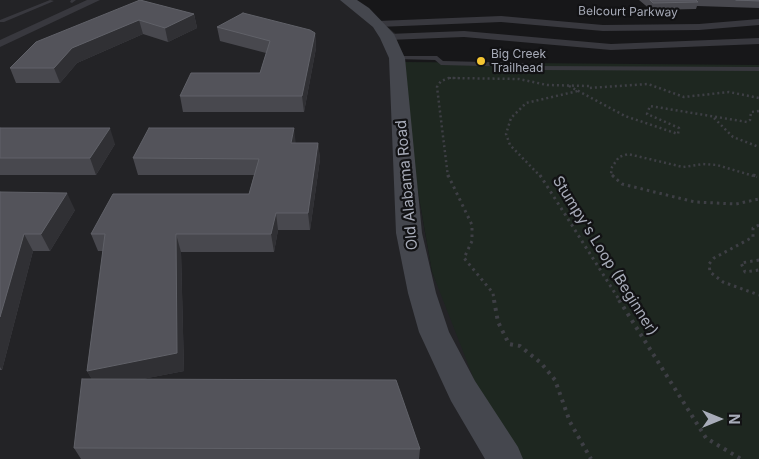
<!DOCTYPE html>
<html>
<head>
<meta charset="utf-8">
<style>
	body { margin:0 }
	#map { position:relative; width:759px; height:459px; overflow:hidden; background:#171719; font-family:Inter,sans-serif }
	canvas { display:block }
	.north { position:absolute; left:694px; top:394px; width:50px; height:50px; -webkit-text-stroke:4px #121214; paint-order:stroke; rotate:90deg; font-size:14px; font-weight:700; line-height:20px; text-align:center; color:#a8acb9 }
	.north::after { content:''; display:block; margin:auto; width:18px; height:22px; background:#a8acb9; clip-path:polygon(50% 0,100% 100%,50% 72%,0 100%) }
</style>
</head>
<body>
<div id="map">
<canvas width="759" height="459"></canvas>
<div class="north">N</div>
</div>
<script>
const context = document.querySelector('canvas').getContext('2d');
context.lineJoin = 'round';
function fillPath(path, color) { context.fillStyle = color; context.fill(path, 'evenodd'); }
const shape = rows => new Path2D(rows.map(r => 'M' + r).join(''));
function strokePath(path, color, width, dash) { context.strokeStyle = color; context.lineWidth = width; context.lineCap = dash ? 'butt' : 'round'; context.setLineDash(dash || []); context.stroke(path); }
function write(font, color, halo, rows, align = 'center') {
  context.font = font + ' Inter,sans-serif'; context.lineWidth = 4.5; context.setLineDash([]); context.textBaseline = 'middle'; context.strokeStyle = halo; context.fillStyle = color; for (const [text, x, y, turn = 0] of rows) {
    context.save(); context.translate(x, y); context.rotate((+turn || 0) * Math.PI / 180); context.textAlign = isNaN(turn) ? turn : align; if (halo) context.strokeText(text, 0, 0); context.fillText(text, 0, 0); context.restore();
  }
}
const built = shape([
	[0,0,346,0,363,7,395,33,404,64,411,152,432,272,518,459,0,459]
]);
const green = shape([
	[404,62,759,65,759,459,518,459,491,423,432,272,411,152]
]);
const pathFar3 = shape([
	[449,78,461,78]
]);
const pathFar2 = shape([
	[569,86,625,116,678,134,679,128,647,114,650,106,747,122,750,120,751,112,759,111],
	[714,118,733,137,759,147],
	[448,177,437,87,441,81,449,78,519,79,547,85,589,86,589,88,648,84,684,97,729,92,759,98],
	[541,177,510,145,506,134,511,118,526,103,578,91],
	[614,177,611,174,612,167,619,157,628,154,683,167,703,164,717,165,757,177]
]);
const pathFar1 = shape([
	[448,175,472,225,472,241,464,258,493,293,494,301],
	[540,175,620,301],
	[612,175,622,184,695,202,736,204,759,199],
	[753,175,759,177],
	[759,225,753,228,753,237,714,258,709,264,710,272,723,282,759,295],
	[759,260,741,263,745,272,759,270]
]);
const path = shape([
	[494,300,498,322,509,344,520,346,541,363,555,380,570,422,591,459],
	[619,300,706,438,741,459]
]);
const service = shape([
	[50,0,54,1,4,22,0,22,0,20,50,0],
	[71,0,76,0,72,3,70,2,71,0],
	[397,56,437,56,443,61,524,63,534,66,759,67,759,71,533,70,523,67,441,65,435,60,395,59,395,57,397,56]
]);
const minor = shape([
	[87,0,100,0,0,47,0,40,87,0],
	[501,16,603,25,699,24,759,19,759,25,699,30,603,31,501,22,378,27,373,24,378,21,501,16],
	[464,31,611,44,759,38,759,44,611,50,464,37,388,40,383,37,388,34,464,31]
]);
const secondary = shape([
	[340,0,357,0,369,8,394,34,405,58,422,233,436,293,449,332,475,381,518,447,523,459,485,459,451,401,419,332,408,293,396,233,389,58,380,38,373,27,340,0]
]);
const wall = shape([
	[140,0,194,14,197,28,168,42,143,34,77,63,60,83,16,83,10,68],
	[639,0,759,0,759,8,697,6,696,9,651,10],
	[217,27,315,33,316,48,304,112,183,112,180,96,260,73,266,53,220,41],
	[0,128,115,144,96,175,0,175],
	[296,143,318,143,320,159,310,230,278,230,274,252,181,252,184,371,142,379,420,449,419,459,81,459,74,448,92,379,87,371,103,251,98,251,91,234,249,194,254,175,138,175,133,158],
	[0,192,75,210,50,251,33,251,2,370,0,370]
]);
const shadedWall = shape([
	[194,14,197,28,168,42,165,28],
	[139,20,143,34,77,63,60,83,54,68,72,48],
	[315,33,316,48,304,112,302,96],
	[110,128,115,144,96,175,90,158],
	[294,128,296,145,291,143],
	[318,143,320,159,310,230,308,213],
	[67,193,75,210,50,251,41,234],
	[276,213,278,230,274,252,271,234],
	[24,234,33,251,2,370,0,367,0,317],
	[176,234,181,252,184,371,97,388,87,371]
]);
const building = shape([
	[140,0,194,14,165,28,139,20,72,48,54,68,10,68,36,42,140,0],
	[650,0,696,0,698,2,653,3,650,0],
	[736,0,759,0,759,1,736,0],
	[243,13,310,30,315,33,302,96,180,96,191,73,260,73,270,41,217,27,243,13],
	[0,128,110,128,90,158,0,158,0,128],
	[149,128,294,128,291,143,318,143,308,213,276,213,271,234,176,234,177,353,87,371,105,234,91,234,113,194,249,194,259,159,133,158,149,128],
	[0,192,67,193,41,234,24,234,0,317,0,192],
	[82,379,396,380,420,449,74,448,82,379]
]);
const markers = [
	[481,61,5,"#f5c532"]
];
const farStreetnames = [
	["Belcourt Parkway",628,12,1]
];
const farPoinames = [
	["Big Creek",491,54],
	["Trailhead",491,68]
];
const streetNames = [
	["Old Alabama Road",407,185,-95],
	["Stumpy's Loop (Beginner)",605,256,58]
];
fillPath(built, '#232326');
fillPath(green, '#1e2720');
strokePath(pathFar3, '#3e3f45', 2, [2, 2.5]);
strokePath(pathFar2, '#3e3f45', 2.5, [2, 3]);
strokePath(pathFar1, '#3e3f45', 3, [2.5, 4]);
strokePath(path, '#3e3f45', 4, [3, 5]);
fillPath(service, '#38383e');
fillPath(minor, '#38383e');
fillPath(secondary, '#45474e');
fillPath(wall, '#48484e');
fillPath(shadedWall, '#303034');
fillPath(building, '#53535a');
strokePath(building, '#606168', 1);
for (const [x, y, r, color] of markers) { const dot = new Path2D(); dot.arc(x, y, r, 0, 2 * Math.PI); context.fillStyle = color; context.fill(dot); strokePath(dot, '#121214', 2); }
write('12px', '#a8acb9', '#121214', farStreetnames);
write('12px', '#a8acb9', '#121214', farPoinames, 'left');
write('15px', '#a8acb9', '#121214', streetNames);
</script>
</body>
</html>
